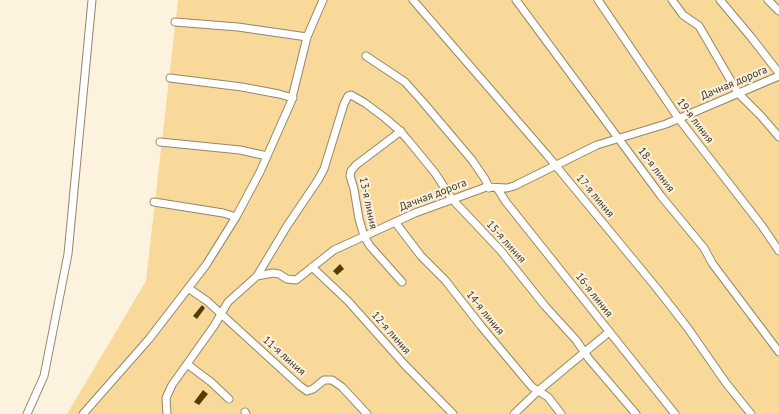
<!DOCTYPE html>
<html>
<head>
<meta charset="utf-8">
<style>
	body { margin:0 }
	canvas { display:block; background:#fcf2de }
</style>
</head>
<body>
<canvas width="779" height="414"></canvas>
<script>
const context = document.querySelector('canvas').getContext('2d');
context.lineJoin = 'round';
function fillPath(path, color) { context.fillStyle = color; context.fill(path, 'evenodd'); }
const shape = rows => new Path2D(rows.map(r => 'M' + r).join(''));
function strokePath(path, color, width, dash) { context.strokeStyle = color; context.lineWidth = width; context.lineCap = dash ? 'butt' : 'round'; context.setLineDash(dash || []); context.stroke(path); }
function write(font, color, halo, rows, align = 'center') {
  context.font = font + ' "PT Sans",sans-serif'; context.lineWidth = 4; context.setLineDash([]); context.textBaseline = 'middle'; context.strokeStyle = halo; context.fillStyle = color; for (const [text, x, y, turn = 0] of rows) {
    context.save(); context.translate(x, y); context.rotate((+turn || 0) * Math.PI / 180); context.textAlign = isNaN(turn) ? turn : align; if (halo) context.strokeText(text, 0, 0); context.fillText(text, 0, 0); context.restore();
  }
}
const green = shape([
	[178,0,779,0,779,414,67,414,146,281]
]);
const building = shape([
	[340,264,344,269,337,275,333,271],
	[202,305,205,308,197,319,193,316],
	[203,390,208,394,199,405,194,402]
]);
const minor = shape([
	[413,0,547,155,655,286,687,327,726,383,751,414],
	[516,0,661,196,704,248,712,263,779,352],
	[598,0,679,119,762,226,779,251],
	[672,0,683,15,699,26,738,93,761,116,779,137],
	[720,0,751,37,779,73],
	[768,0,779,11],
	[175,22,238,27,307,37],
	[366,56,405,82,422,101,472,160,485,179,489,188],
	[170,78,242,87,279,94,293,98],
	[401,131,356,165,351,171,350,176,354,189,359,219,364,236,370,246,402,282],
	[160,142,240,150,267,156],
	[497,188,506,202,675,414],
	[154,202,223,213,236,217],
	[395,222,421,256,445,280,481,326,532,387,548,397,561,414],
	[312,267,348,301,404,364,453,414],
	[257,276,287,226,318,180,324,169,344,104,348,96,351,95,365,103,385,118,399,130,408,140,435,173,452,199,501,251,545,306,576,340,589,359,636,414],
	[188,288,207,301,300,386,307,391,313,389,324,380,332,380,342,387,367,414],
	[187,364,211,382,229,399],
	[245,412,246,414],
	[27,414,44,376,68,254,92,0],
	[83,414,149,339,206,265,236,217,260,172,291,102,307,37,323,0],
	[167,414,166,398,172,385,214,326,228,302,257,276,273,273,279,274,287,279,296,280,334,250,415,213,481,189,486,187,507,188,514,186,597,145,666,124,779,76],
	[514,414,538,391,609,332]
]);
const streetNames = [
	["Дачная дорога",734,83,-23],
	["19-я линия",695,121,53],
	["18-я линия",656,170,53],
	["Дачная дорога",433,195,-21],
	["17-я линия",595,196,50],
	["13-я линия",368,203,78],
	["15-я линия",506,242,48],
	["16-я линия",594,295,52],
	["14-я линия",485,313,51],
	["12-я линия",391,333,49],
	["11-я линия",284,356,42]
];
fillPath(green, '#f9d99a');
fillPath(building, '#533d03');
strokePath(minor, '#958667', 9);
strokePath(minor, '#fff', 7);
write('11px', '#3c3628', '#fcf2de', streetNames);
</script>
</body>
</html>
